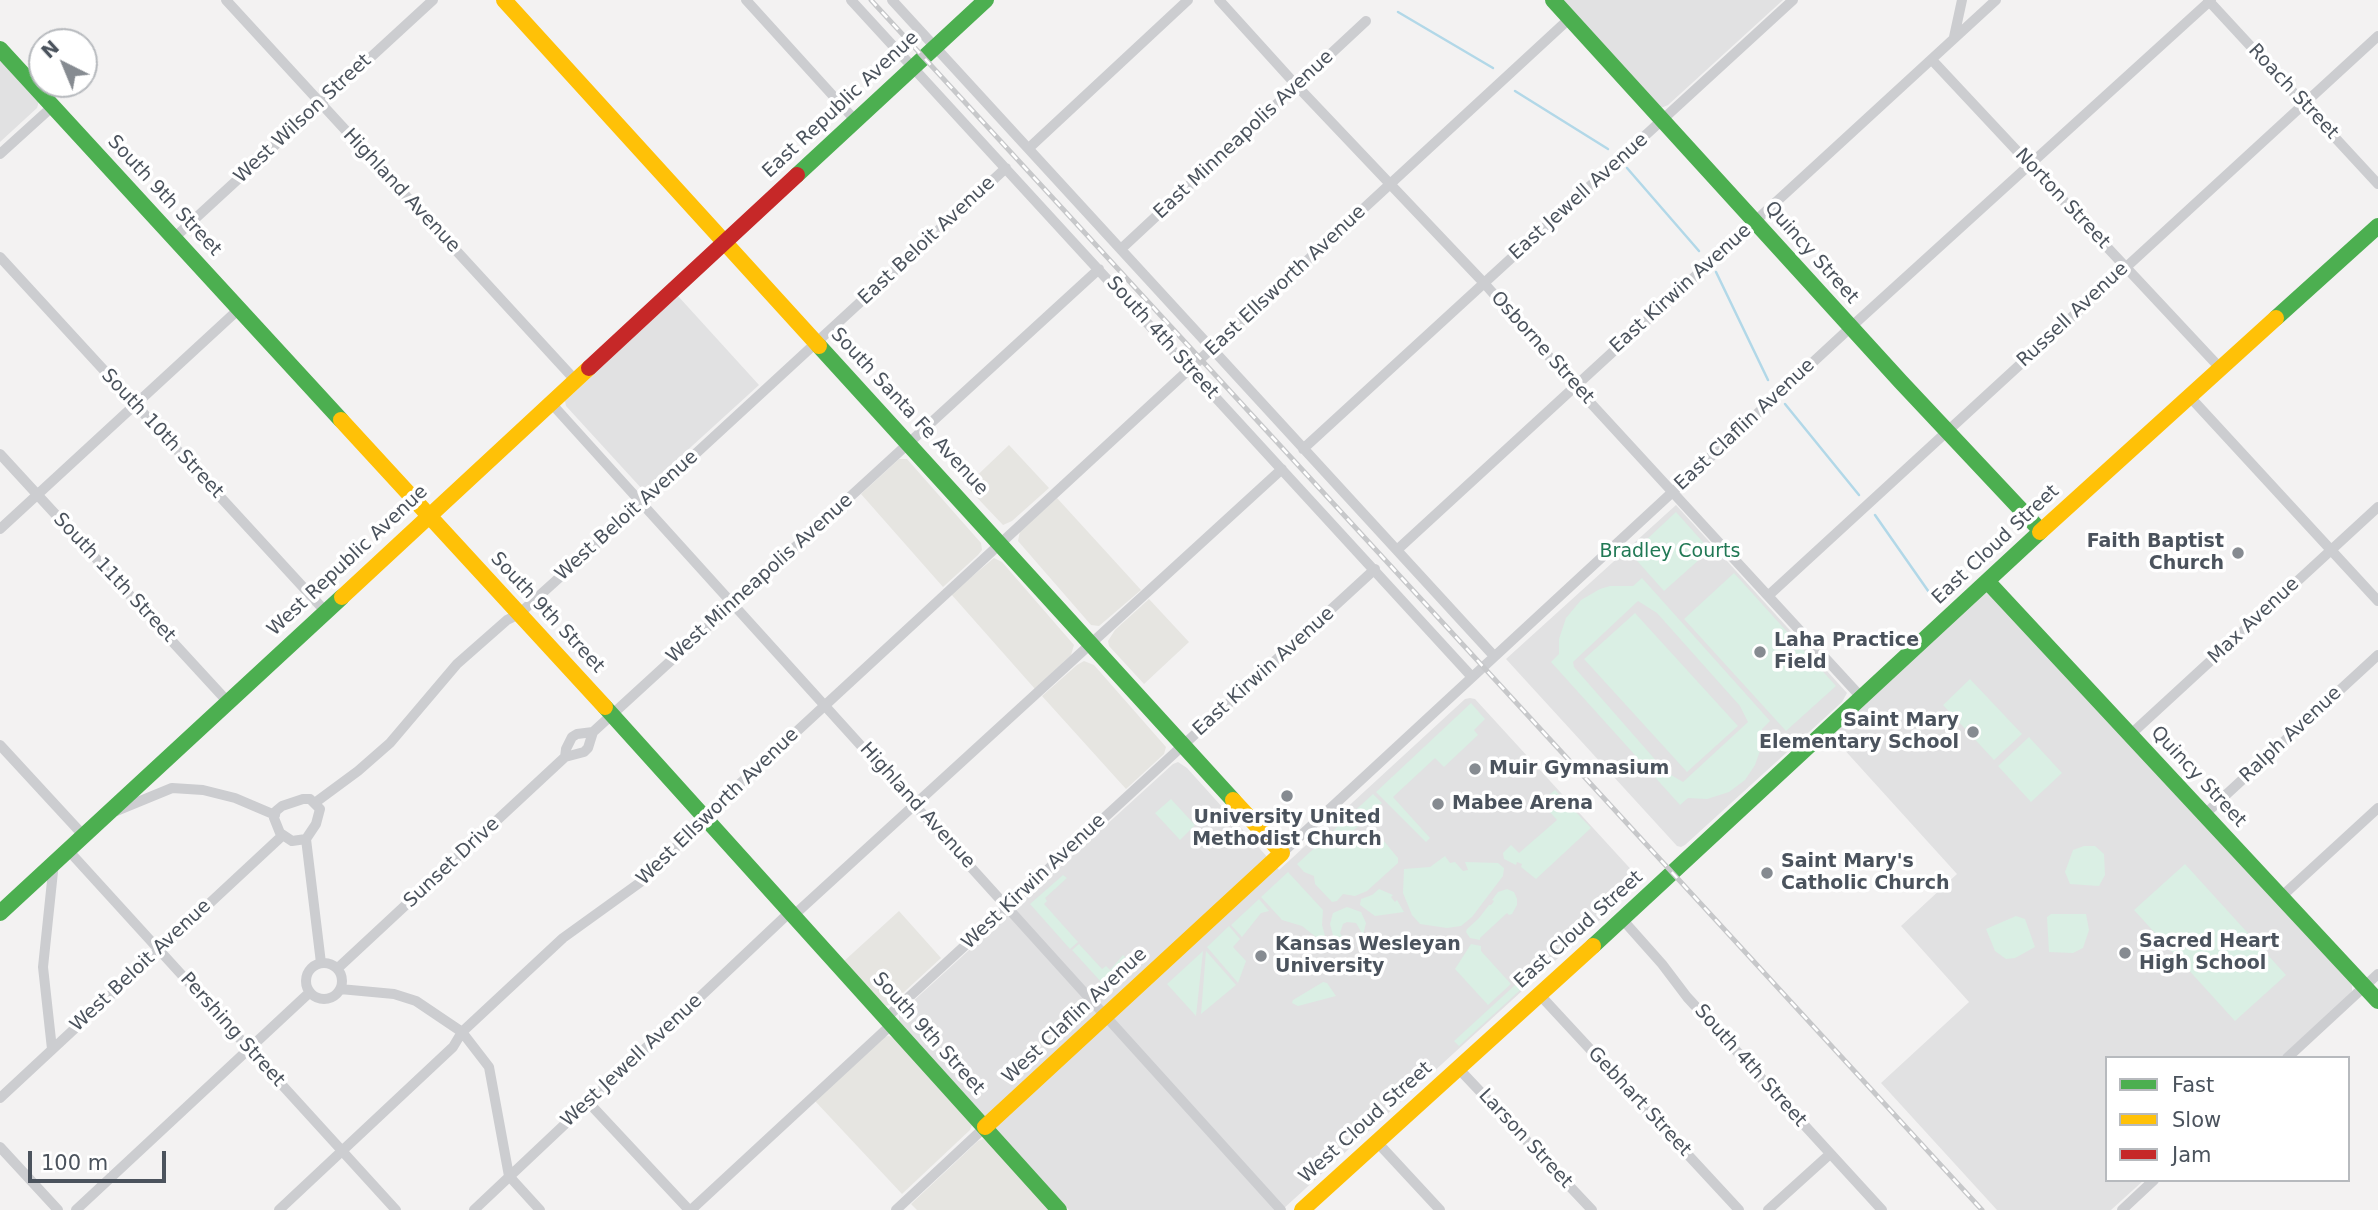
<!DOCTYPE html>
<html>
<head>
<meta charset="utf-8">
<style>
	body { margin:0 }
	#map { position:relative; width:2378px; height:1210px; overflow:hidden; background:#f3f2f2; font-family:"DejaVu Sans",sans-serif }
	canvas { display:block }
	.legend { position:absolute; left:2105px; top:1056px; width:245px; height:126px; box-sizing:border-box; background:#fff; border:2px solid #b7babe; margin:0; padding:9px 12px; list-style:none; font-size:21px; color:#4b535d }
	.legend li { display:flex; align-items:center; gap:14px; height:35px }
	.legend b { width:35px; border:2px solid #b7babe }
	.north { position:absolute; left:28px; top:28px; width:70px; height:70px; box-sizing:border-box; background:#fff; border:2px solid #b7babe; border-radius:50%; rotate:317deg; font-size:19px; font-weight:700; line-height:28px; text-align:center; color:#4b535d }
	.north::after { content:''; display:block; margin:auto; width:24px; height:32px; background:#868b91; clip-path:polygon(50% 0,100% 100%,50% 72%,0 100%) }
	.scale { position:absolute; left:28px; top:1151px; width:138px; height:32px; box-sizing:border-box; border:4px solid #4b535d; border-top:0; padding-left:9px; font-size:21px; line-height:24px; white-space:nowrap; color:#4b535d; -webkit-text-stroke:5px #fff; paint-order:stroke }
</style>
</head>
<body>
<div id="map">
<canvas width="2378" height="1210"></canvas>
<ul class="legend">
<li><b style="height:9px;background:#4caf50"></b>Fast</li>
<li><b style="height:9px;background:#ffc107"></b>Slow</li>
<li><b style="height:9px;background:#c62828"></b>Jam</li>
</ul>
<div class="north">N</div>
<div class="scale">100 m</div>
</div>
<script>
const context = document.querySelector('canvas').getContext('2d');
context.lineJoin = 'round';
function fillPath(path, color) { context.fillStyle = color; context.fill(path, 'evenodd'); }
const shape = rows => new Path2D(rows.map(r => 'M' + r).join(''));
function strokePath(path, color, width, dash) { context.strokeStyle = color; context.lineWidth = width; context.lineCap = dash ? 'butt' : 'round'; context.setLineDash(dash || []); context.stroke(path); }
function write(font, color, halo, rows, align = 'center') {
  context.font = font + ' "DejaVu Sans",sans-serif'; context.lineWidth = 7; context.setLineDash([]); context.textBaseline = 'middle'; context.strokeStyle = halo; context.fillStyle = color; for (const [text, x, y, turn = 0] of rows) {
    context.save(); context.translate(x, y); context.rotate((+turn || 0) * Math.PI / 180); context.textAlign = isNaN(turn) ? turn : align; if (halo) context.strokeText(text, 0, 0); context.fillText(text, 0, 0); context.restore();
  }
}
const commercial = shape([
	[1009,445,1049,488,1012,521,1003,525,966,486],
	[899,459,907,459,981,543,982,550,978,555,943,587,861,494],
	[1057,498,1141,590,1099,626,1091,625,1018,541,1020,531],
	[994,558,1002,562,1074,645,1071,655,1035,689,951,594],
	[1149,599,1189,642,1144,684,1109,646,1108,641,1115,630],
	[1084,661,1094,665,1166,747,1164,754,1126,789,1042,696,1077,665],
	[899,911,941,958,891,1004,886,1006,843,962],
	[889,1036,894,1038,972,1125,970,1130,902,1194,815,1101,883,1037],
	[983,1139,987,1141,1050,1210,917,1210,911,1204,978,1141]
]);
const education = shape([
	[1561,0,1783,0,1668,105,1661,108],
	[0,57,39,101,37,108,0,142],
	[678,296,759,385,647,487,642,489,566,406,565,401],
	[1676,505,1847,693,1842,702,1685,845,1681,847,1677,846,1506,659],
	[1989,591,2350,980,2352,986,2352,991,2348,996,2280,1058,2107,1058,2107,1180,2144,1180,2111,1210,1997,1210,1881,1083,1969,1002,1901,926,1957,874,1831,735,1984,593],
	[1470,698,1475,699,1637,876,1640,881,1637,886,1282,1210,1069,1210,899,1023,899,1014,1173,764,1178,762,1187,768,1279,870,1465,699]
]);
const green = shape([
	[1676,512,1710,550,1664,591,1631,554],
	[1734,573,1836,686,1786,731,1684,619],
	[1642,578,1770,721,1762,729,1761,748,1755,765,1745,780,1729,792,1707,799,1688,798,1680,805,1551,662,1559,654,1559,639,1566,618,1581,600,1600,589,1610,586,1633,586],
	[1638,601,1657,613,1740,706,1748,722,1683,782,1666,772,1574,667,1573,662],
	[1635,613,1738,726,1687,772,1584,659],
	[1970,679,2022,734,1994,760,1943,705],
	[1471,703,1485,719,1474,730,1478,735,1444,767,1435,758,1393,797,1430,838,1426,842,1376,792],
	[2029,737,2062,773,2031,802,1998,766],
	[1555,790,1591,828,1536,879,1521,867,1522,864,1517,862,1516,865,1504,859,1503,853,1511,845,1519,853,1557,820,1541,802],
	[1373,794,1382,803,1354,830,1372,849,1383,840,1398,858,1398,863,1367,891,1355,896,1343,894,1337,901,1332,902,1315,884,1314,876,1304,872,1297,864],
	[1171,799,1195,825,1180,840,1155,813],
	[2084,846,2095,846,2104,854,2105,875,2099,886,2070,884,2065,872,2073,850],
	[1445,856,1450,863,1455,862,1463,871,1468,870,1465,862,1498,863,1504,868,1503,876,1472,917,1461,926,1447,928,1420,924,1412,915,1403,893,1404,869,1430,867],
	[2185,864,2286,975,2235,1021,2134,910],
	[1288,872,1323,910,1322,925,1325,936,1321,941,1302,926,1282,920,1261,897],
	[1063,875,1067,878,1045,898,1047,901,1044,904,1078,942,1070,949,1030,904],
	[1379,889,1393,895,1391,897,1395,902,1397,900,1404,912,1375,916,1360,905,1361,899,1372,895],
	[1507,889,1514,892,1517,899,1517,905,1512,914,1509,915,1507,913,1480,938,1480,940,1470,938,1466,932,1467,929,1479,918,1489,905,1491,905,1494,901,1492,900,1498,892],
	[1259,899,1269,911,1261,913,1242,937,1231,925],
	[1347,907,1361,912,1366,923,1363,935,1356,923,1347,922,1343,924,1340,933,1348,946,1344,946,1334,939,1330,924,1333,913],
	[2051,914,2086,914,2089,930,2083,948,2073,953,2049,952,2047,917],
	[2016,916,2025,919,2035,947,2015,958,2006,959,1995,951,1986,929],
	[1229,926,1240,939,1233,947,1246,961,1238,983,1207,947],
	[1079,944,1102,969,1106,966,1110,970,1123,955,1128,960,1102,983,1072,950],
	[1471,944,1481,946,1481,951,1511,984,1488,1005,1455,969],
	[1203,951,1196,1016,1167,984],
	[1206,951,1236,985,1201,1014],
	[1538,964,1541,971,1459,1046,1454,1041],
	[1323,982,1327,983,1336,996,1298,1006,1292,1003,1293,1000]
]);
const stream = shape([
	[1398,12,1493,68],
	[1515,91,1608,149],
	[1627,168,1699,251],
	[1716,272,1768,380],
	[1785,404,1859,495],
	[1875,515,1931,595]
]);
const street = shape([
	[226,0,576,381],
	[746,0,855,120],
	[851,0,1472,677],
	[892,0,1494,656],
	[1219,0,1297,86,1484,283,1575,386,1861,697],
	[2208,0,2378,184],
	[1954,37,1962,0],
	[1932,60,2221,369],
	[1029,148,1188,0],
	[0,154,53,106],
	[174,238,433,0],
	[1121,249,1366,21],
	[0,257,325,611],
	[2190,397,2378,601],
	[551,403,1281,1210],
	[1303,449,1793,0],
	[0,454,227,701],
	[0,529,239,309],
	[1397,550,1996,0],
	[1769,595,2378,36],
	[2130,735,2378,507],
	[0,745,83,835],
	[565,757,566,749,572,737,577,734,593,732],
	[303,799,310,799,320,809,316,824,306,839,292,841,280,833,274,818,276,811,282,806,303,799],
	[316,802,358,771,390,743,457,664,507,620,519,614,642,503,1006,168],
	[116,811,172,788,203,790,235,798,275,815],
	[2204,815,2378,655],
	[306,839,321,963],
	[68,850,396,1210],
	[1282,853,1851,327,2211,0],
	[2281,897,2378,808],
	[793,916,1282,469],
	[1622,919,1662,964,1687,997,1882,1210],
	'306 981a18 18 0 1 1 36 0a18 18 0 1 1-36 0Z',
	[338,968,565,757,584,752,588,748,593,732,1099,269],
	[340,989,394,994,416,1001,462,1032,489,1067,509,1176,540,1210],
	[1539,994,1739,1210],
	[885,1019,1375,569],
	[52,1049,43,967,54,862],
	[2287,1058,2378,974],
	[1458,1068,1592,1210],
	[0,1098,283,835],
	[589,1103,689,1210],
	[1377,1142,1440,1210],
	[0,1147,58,1210],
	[76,1210,309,993],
	[279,1210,453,1047,462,1032,563,938,649,876,705,816,1569,19],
	[474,1210,790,912],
	[691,1210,891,1025],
	[896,1210,985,1127],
	[1768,1210,1830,1154],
	[2122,1210,2154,1180]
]);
const fast = shape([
	[1553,0,1901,382,2041,531],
	[0,49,341,420],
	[797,175,986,0],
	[2276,318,2378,226],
	[819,346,1233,800],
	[1987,581,2378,1001],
	[605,707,1059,1210],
	[0,913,342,597],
	[1593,946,2040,532]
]);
const slow = shape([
	[504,0,819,346],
	[341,420,605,707],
	[2040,532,2276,318],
	[342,597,589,368],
	[985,1127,1282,853,1233,800],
	[1302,1210,1593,946]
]);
const jam = shape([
	[589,368,797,175]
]);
const rail = shape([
	[871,0,1982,1210]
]);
const markers = [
	[2238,553,7,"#868b91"],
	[1760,652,7,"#868b91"],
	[1973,732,7,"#868b91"],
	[1475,769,7,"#868b91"],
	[1287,796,7,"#868b91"],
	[1438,804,7,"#868b91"],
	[1767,873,7,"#868b91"],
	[2125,953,7,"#868b91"],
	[1261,956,7,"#868b91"]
];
const streetNames = [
	["Roach Street",2293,92,47],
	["East Republic Avenue",841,105,-43],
	["West Wilson Street",303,119,-43],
	["East Minneapolis Avenue",1244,135,-43],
	["Highland Avenue",401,191,47],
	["South 9th Street",164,196,47],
	["East Jewell Avenue",1579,197,-42],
	["Norton Street",2062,199,47],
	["East Beloit Avenue",927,241,-43],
	["Quincy Street",1811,253,48],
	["East Ellsworth Avenue",1286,281,-43],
	["East Kirwin Avenue",1681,289,-42],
	["Russell Avenue",2073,315,-43],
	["South 4th Street",1162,338,48],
	["Osborne Street",1542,348,48],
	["South Santa Fe Avenue",909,412,47],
	["East Claflin Avenue",1745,425,-43],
	["South 10th Street",162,434,47],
	["West Beloit Avenue",627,516,-42],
	["East Cloud Street",1996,545,-43],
	["West Republic Avenue",348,561,-43],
	["South 11th Street",114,578,47],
	["West Minneapolis Avenue",760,579,-42],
	["South 9th Street",547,613,47],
	["Max Avenue",2254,621,-43],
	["East Kirwin Avenue",1264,672,-42],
	["Ralph Avenue",2291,735,-43],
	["Quincy Street",2198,777,47],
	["Highland Avenue",917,806,48],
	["West Ellsworth Avenue",718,807,-44],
	["Sunset Drive",452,863,-43],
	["West Kirwin Avenue",1034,882,-43],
	["East Cloud Street",1579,930,-42],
	["West Beloit Avenue",141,966,-43],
	["West Claflin Avenue",1075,1016,-43],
	["Pershing Street",232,1030,48],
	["South 9th Street",928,1034,48],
	["West Jewell Avenue",632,1061,-43],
	["South 4th Street",1750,1066,48],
	["Gebhart Street",1639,1102,47],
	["West Cloud Street",1366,1123,-42],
	["Larson Street",1525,1139,47]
];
const poiNames = [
	["Faith Baptist",2224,542,"right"],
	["Church",2224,564,"right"],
	["Laha Practice",1774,641],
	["Field",1774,663],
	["Saint Mary",1959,721,"right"],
	["Elementary School",1959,743,"right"],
	["Muir Gymnasium",1489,769],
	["Mabee Arena",1452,804],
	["University United",1287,818,"center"],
	["Methodist Church",1287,840,"center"],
	["Saint Mary's",1781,862],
	["Catholic Church",1781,884],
	["Sacred Heart",2139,942],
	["High School",2139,964],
	["Kansas Wesleyan",1275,945],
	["University",1275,967]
];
const parkNames = [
	["Bradley Courts",1670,552]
];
fillPath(commercial, '#e6e5e1');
fillPath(education, '#e1e1e2');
fillPath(green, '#daefe4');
strokePath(stream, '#b2d8e8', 2.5);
strokePath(street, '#cccdd0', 10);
strokePath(fast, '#4caf50', 16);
strokePath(slow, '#ffc107', 16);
strokePath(jam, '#c62828', 16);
strokePath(rail, '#c7c8ca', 5);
strokePath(rail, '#fff', 2.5, [8]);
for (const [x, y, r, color] of markers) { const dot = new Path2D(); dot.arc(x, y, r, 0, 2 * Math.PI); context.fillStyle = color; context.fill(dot); strokePath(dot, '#fff', 2.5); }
write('19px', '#4b535d', '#fff', streetNames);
write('bold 19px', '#4b535d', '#fff', poiNames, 'left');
write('19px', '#217955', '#fff', parkNames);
</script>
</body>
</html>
